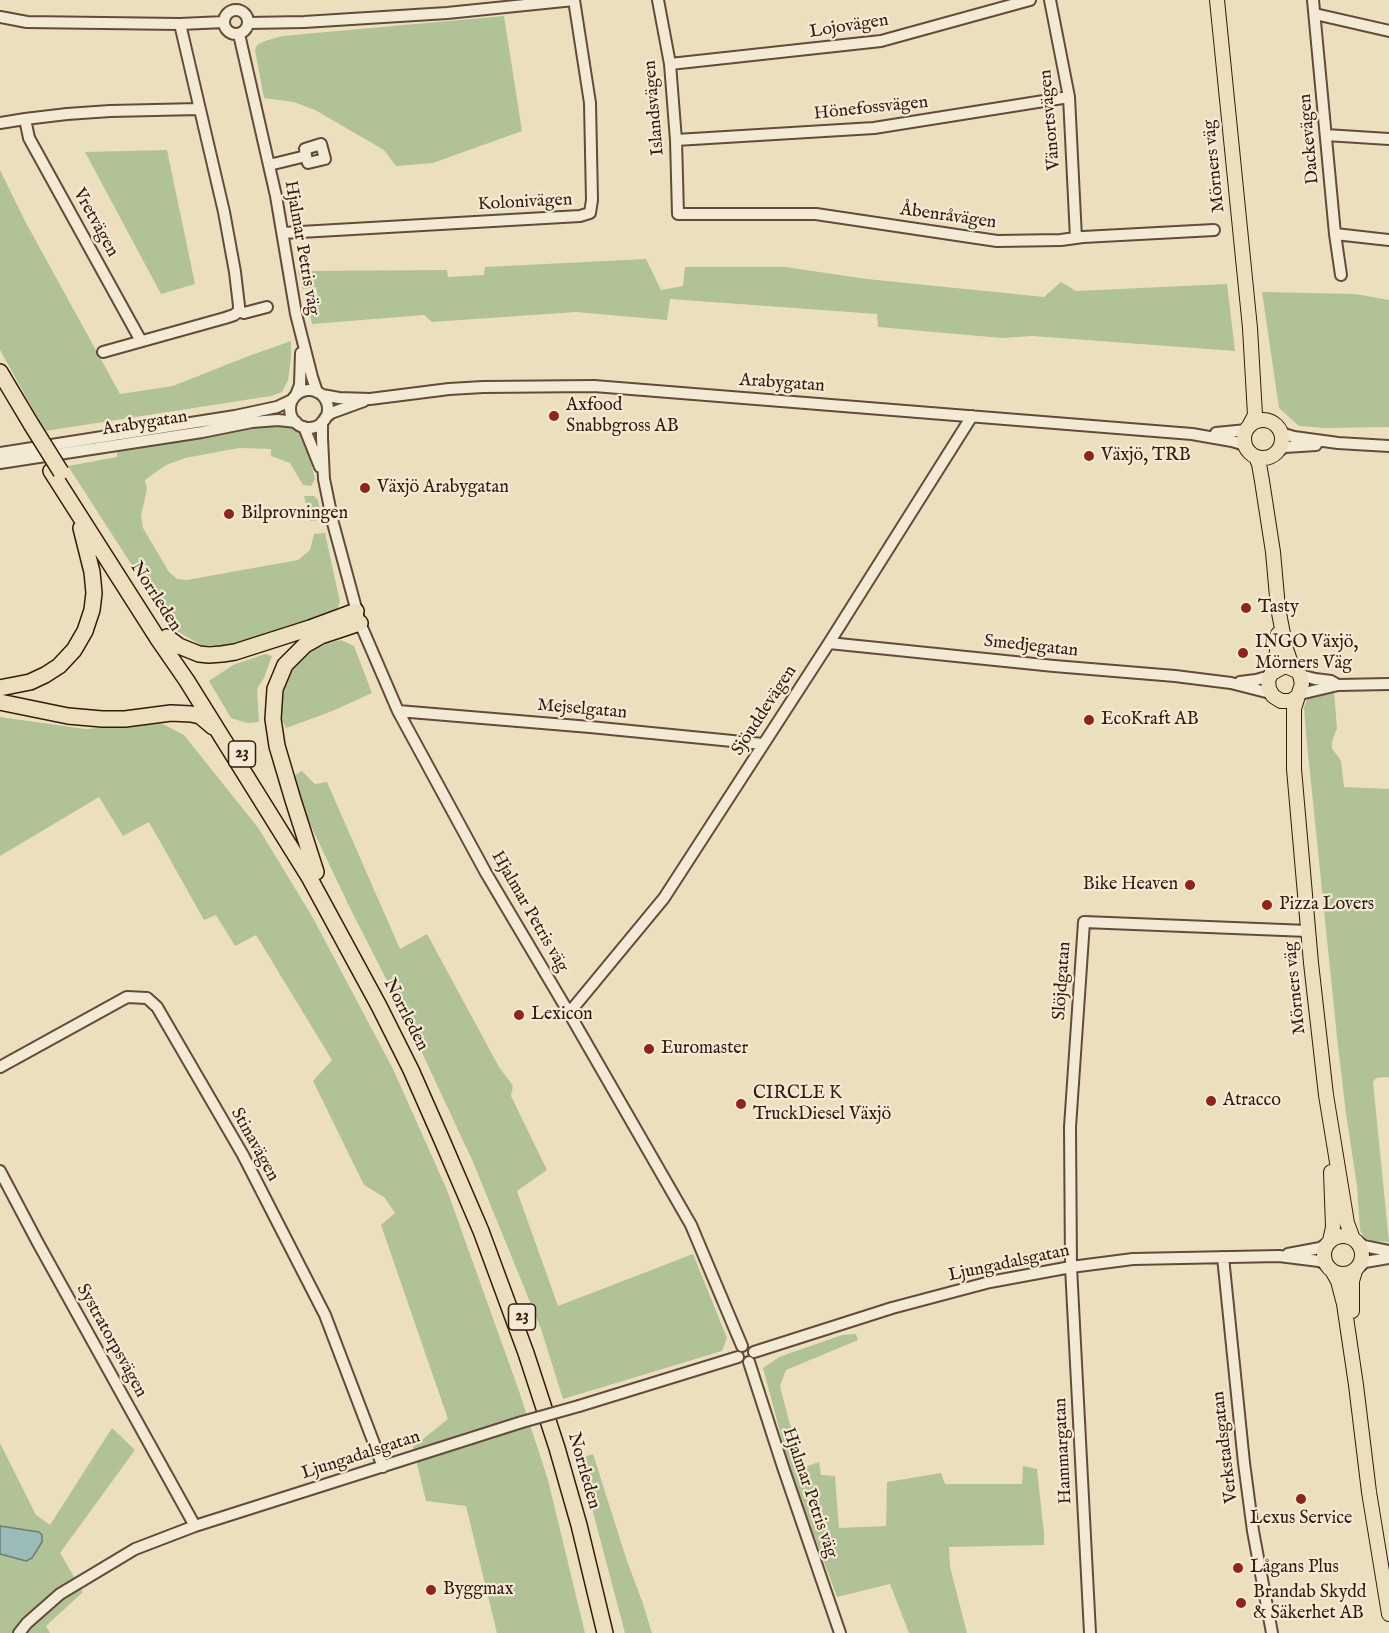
<!DOCTYPE html>
<html>
<head>
<meta charset="utf-8">
<style>
	body { margin:0 }
	canvas { display:block; background:#ebdfbd }
</style>
</head>
<body>
<canvas width="1389" height="1633"></canvas>
<script>
const context = document.querySelector('canvas').getContext('2d');
context.lineJoin = 'round';
function fillPath(path, color) { context.fillStyle = color; context.fill(path, 'evenodd'); }
const shape = rows => new Path2D(rows.map(r => 'M' + r).join(''));
function strokePath(path, color, width, dash) { context.strokeStyle = color; context.lineWidth = width; context.lineCap = dash ? 'butt' : 'round'; context.setLineDash(dash || []); context.stroke(path); }
function write(font, color, halo, rows, align = 'center') {
  context.font = font + ' "IM FELL English",serif'; context.lineWidth = 4.5; context.setLineDash([]); context.textBaseline = 'middle'; context.strokeStyle = halo; context.fillStyle = color; for (const [text, x, y, turn = 0] of rows) {
    context.save(); context.translate(x, y); context.rotate((+turn || 0) * Math.PI / 180); context.textAlign = isNaN(turn) ? turn : align; if (halo) context.strokeText(text, 0, 0); context.fillText(text, 0, 0); context.restore();
  }
}
const green = shape([
	[504,16,522,131,433,163,396,166,384,150,315,110,294,102,264,98,255,50,257,45,265,41,282,36],
	[167,150,195,284,161,294,85,152],
	[0,170,25,221,120,394,173,386,246,357,291,341,291,357,288,380,282,392,271,396,45,431,0,350],
	[646,259,661,290,683,286,685,267,785,267,867,279,1044,297,1061,282,1076,291,1227,284,1235,351,1032,336,1002,338,878,327,877,314,670,299,667,320,576,312,432,322,424,315,312,324,308,305,318,297,316,287,303,289,298,271,447,270,448,277,484,275,485,267],
	[1262,292,1355,294,1389,300,1389,427,1325,428,1299,426,1279,408],
	[283,423,290,425,299,430,305,437,315,479,311,486,303,485,290,463,271,456,271,449,239,448,185,458,166,465,145,480,147,489,141,516,143,528,169,572,177,579,187,580,298,560,310,550,314,534,325,533,340,602,337,610,324,617,277,633,232,645,201,645,177,631,151,595,68,466,117,457,117,451,211,435,244,428],
	[304,496,314,496,318,500,322,518,316,521,310,521],
	[341,640,354,646,372,693,330,712,286,728,281,717,284,689,291,671,308,652,329,643],
	[265,654,272,656,264,678,257,689,259,722,247,723,231,718,209,681,233,665],
	[1334,692,1337,728,1332,742,1332,748,1341,761,1344,787,1389,789,1389,1077,1376,1078,1373,1082,1389,1242,1372,1241,1364,1239,1360,1230,1357,1186,1346,1114,1337,1037,1306,734,1304,707,1309,695],
	[0,717,85,729,161,723,184,735,259,829,313,918,393,1069,447,1190,519,1391,548,1480,585,1633,497,1633,466,1506,426,1501,413,1447,448,1419,381,1225,395,1213,384,1197,364,1185,313,1081,332,1060,256,935,235,946,216,915,204,920,149,822,123,836,99,797,0,856],
	[302,771,315,784,327,782,400,949,427,934,499,1067,513,1086,511,1096,547,1170,517,1191,558,1306,693,1254,727,1338,722,1351,563,1399,541,1329,473,1162,403,1012,350,908,301,805,293,776],
	[856,1334,858,1340,786,1370,780,1386,789,1421,805,1467,819,1462,821,1475,835,1476,839,1528,886,1526,887,1482,941,1473,945,1484,1022,1484,1023,1466,1037,1469,1044,1534,1044,1545,949,1547,950,1567,967,1633,909,1633,890,1584,837,1597,791,1473,763,1368,779,1357,842,1335],
	[112,1428,135,1450,60,1553,83,1592,46,1626,50,1633,0,1633,0,1443,36,1515,50,1525],
	[593,1454,627,1561,642,1601,652,1633,625,1633,579,1459]
]);
const water = shape([
	[0,1526,39,1532,42,1535,42,1542,32,1558,26,1561,0,1554,0,1526]
]);
const minor = shape([
	[658,0,670,64,676,140,678,214,816,214,997,241,1061,240,1083,237,1214,230],
	[1050,0,1069,97,1076,238],
	[1313,0,1335,234,1341,275],
	'224 22a12 12 0 1 1 24 0a12 12 0 1 1-24 0Z',
	[1315,14,1389,31],
	[0,17,27,22,180,24,224,22],
	[248,23,304,22,447,13,574,0,590,103,592,200,590,213,580,216,283,233],
	[239,34,276,196,296,314,312,377,317,392],
	[670,64,881,41,1030,0],
	[0,123,25,119],
	[1326,135,1389,139],
	[676,140,874,128,1069,97],
	[269,165,306,156,308,163,325,159,321,144,305,149,306,156],
	[1335,234,1389,240],
	[239,311,244,313,267,307],
	[141,341,29,138,25,119,67,114,110,111,199,109],
	[103,352,225,318,234,315,239,311,239,306,235,272,224,212,180,24],
	'290 409a19 19 0 1 1 38 0a19 19 0 1 1-38 0Z',
	[296,395,300,385,301,353],
	[322,395,339,398,370,399,449,389,483,387,594,386,1192,434,1232,441,1245,445],
	[325,418,331,413,364,401],
	[322,422,322,438,324,479,333,523,360,623,398,711,486,873,569,1013,691,1225,742,1346],
	[304,427,320,467],
	[1280,430,1284,434,1294,437,1338,443,1389,446],
	[1216,433,1247,430],
	[1278,451,1285,447,1316,445],
	[0,453,235,416,277,407,292,400],
	[0,463,202,432,252,422,278,420,296,422],
	[829,643,1054,666,1175,676,1231,683,1270,693],
	[1300,675,1315,679,1331,681,1338,685],
	[1240,682,1256,680,1270,676],
	[1300,694,1338,685,1389,684],
	[398,711,590,727,763,744],
	[569,1013,664,898,829,643,972,416],
	[0,1067,127,997,147,998,157,1007,243,1155,325,1315,383,1467],
	[0,1171,38,1243,195,1526],
	[1355,1240,1364,1246,1389,1251],
	[1288,1254,1320,1248,1328,1243],
	[1223,1257,1244,1463,1253,1531,1272,1633],
	[1358,1268,1365,1262,1389,1258],
	[754,1352,892,1308,990,1282,1071,1267,1133,1259,1279,1256,1319,1261,1326,1264],
	[749,1362,783,1467,840,1633],
	[579,1406,738,1357],
	[19,1633,27,1623,60,1594,135,1549,195,1526,522,1422],
	[1090,1633,1071,1267,1070,1127,1084,922,1308,931]
]);
const major = shape([
	[1217,0,1250,328,1255,415,1249,426],
	'1244 439a19 19 0 1 1 38 0a19 19 0 1 1-38 0Z',
	[1256,457,1259,464,1262,481,1273,552,1278,608,1286,649,1293,669],
	[1272,673,1283,667,1288,667,1297,671,1300,675,1302,684,1298,696,1291,701,1281,701,1273,696,1269,689,1268,680,1276,665,1278,634],
	[1298,696,1294,709,1294,769,1311,963,1326,1095,1347,1223,1353,1239],
	'1324 1255a19 19 0 1 1 38 0a19 19 0 1 1-38 0Z',
	[1330,1241,1333,1227,1331,1172],
	[1333,1272,1338,1281,1344,1304,1356,1385,1369,1492,1389,1614],
	[1352,1311,1352,1281,1355,1271]
]);
const highway = shape([
	[0,372,31,424],
	[51,471,158,639,187,681,309,877,379,1006,411,1070,441,1138,481,1231,526,1353,557,1448,579,1525,605,1633],
	[167,637,179,646,199,654,209,655,222,654,235,652,310,628,356,611],
	[0,688,30,682,45,675,59,666,74,650,85,631,92,610,94,593,92,572,81,528],
	[0,702,68,716,102,719,125,719,171,713,191,714,200,716,213,727],
	[316,872,293,800,277,746,273,719,275,689,285,665,305,645,321,636,360,623]
]);
const minorBridge = shape([
	[522,1422,579,1406]
]);
const highwayBridge = shape([
	[31,424,61,472]
]);
const markers = [
	[554,416,6,"#8f2418"],
	[1089,456,6,"#8f2418"],
	[365,488,6,"#8f2418"],
	[229,514,6,"#8f2418"],
	[1246,608,6,"#8f2418"],
	[1243,653,6,"#8f2418"],
	[1089,720,6,"#8f2418"],
	[1190,885,6,"#8f2418"],
	[1267,905,6,"#8f2418"],
	[519,1015,6,"#8f2418"],
	[649,1049,6,"#8f2418"],
	[1211,1101,6,"#8f2418"],
	[741,1104,6,"#8f2418"],
	[1301,1499,6,"#8f2418"],
	[1238,1568,6,"#8f2418"],
	[431,1590,6,"#8f2418"],
	[1241,1603,6,"#8f2418"]
];
const shields = [
	[242,754,27],
	[522,1317,27]
];
const shieldNames = [
	["23",242,754],
	["23",522,1317]
];
const streetNames = [
	["Lojovägen",849,27,-9],
	["Islandsvägen",655,108,-95],
	["Hönefossvägen",871,109,-6],
	["Vänortsvägen",1051,120,-95],
	["Dackevägen",1310,139,-95],
	["Mörners väg",1215,166,-96],
	["Kolonivägen",525,203,-3],
	["Åbenråvägen",948,217,8],
	["Vretvägen",95,223,61],
	["Hjalmar Petris väg",301,248,80],
	["Arabygatan",782,384,4],
	["Arabygatan",145,424,-9],
	["Norrleden",155,597,57],
	["Smedjegatan",1031,647,6],
	["Mejselgatan",582,710,5],
	["Sjöuddevägen",765,711,-57],
	["Hjalmar Petris väg",529,912,60],
	["Slöjdgatan",1063,981,-86],
	["Mörners väg",1296,988,-96],
	["Norrleden",405,1015,63],
	["Stinavägen",254,1145,61],
	["Ljungadalsgatan",1009,1264,-12],
	["Systratorpsvägen",111,1341,61],
	["Verkstadsgatan",1226,1447,-97],
	["Hammargatan",1064,1451,-93],
	["Ljungadalsgatan",361,1456,-18],
	["Norrleden",583,1471,74],
	["Hjalmar Petris väg",809,1493,71]
];
const poiNames = [
	["Axfood",566,406],
	["Snabbgross AB",566,427],
	["Växjö, TRB",1101,456],
	["Växjö Arabygatan",377,488],
	["Bilprovningen",241,514],
	["Tasty",1258,608],
	["INGO Växjö,",1255,643],
	["Mörners Väg",1255,664],
	["EcoKraft AB",1101,720],
	["Bike Heaven",1178,885,"right"],
	["Pizza Lovers",1279,905],
	["Lexicon",531,1015],
	["Euromaster",661,1049],
	["CIRCLE K",753,1094],
	["TruckDiesel Växjö",753,1115],
	["Atracco",1223,1101],
	["Lexus Service",1301,1519,"center"],
	["Lågans Plus",1250,1568],
	["Byggmax",443,1590],
	["Brandab Skydd",1253,1593],
	["& Säkerhet AB",1253,1614]
];
fillPath(green, '#b1c396');
fillPath(water, '#9abbb8');
strokePath(water, '#727b74', 1.5);
strokePath(minor, '#624b3a', 14);
strokePath(major, '#351a0f', 16);
strokePath(highway, '#351a0f', 18);
strokePath(minor, '#f2ead4', 10);
strokePath(major, '#ebdfbd', 14);
strokePath(highway, '#ebdfbd', 15);
strokePath(minorBridge, '#624b3a', 14, []);
strokePath(highwayBridge, '#351a0f', 18, []);
strokePath(minorBridge, '#f2ead4', 10);
strokePath(highwayBridge, '#ebdfbd', 15);
for (const [x, y, r, color] of markers) { const dot = new Path2D(); dot.arc(x, y, r, 0, 2 * Math.PI); context.fillStyle = color; context.fill(dot); strokePath(dot, '#f2ead4', 2); }
for (const [x, y, w] of shields) { const box = new Path2D(); box.roundRect(x - w / 2, y - 13, w, 26, 4.5); context.fillStyle = '#f2ead4'; context.fill(box); strokePath(box, '#351a0f', 1.5); }
write('bold 16px', '#351a0f', null, shieldNames);
write('18px', '#351a0f', '#f2ead4', streetNames);
write('18px', '#351a0f', '#f2ead4', poiNames, 'left');
</script>
</body>
</html>
